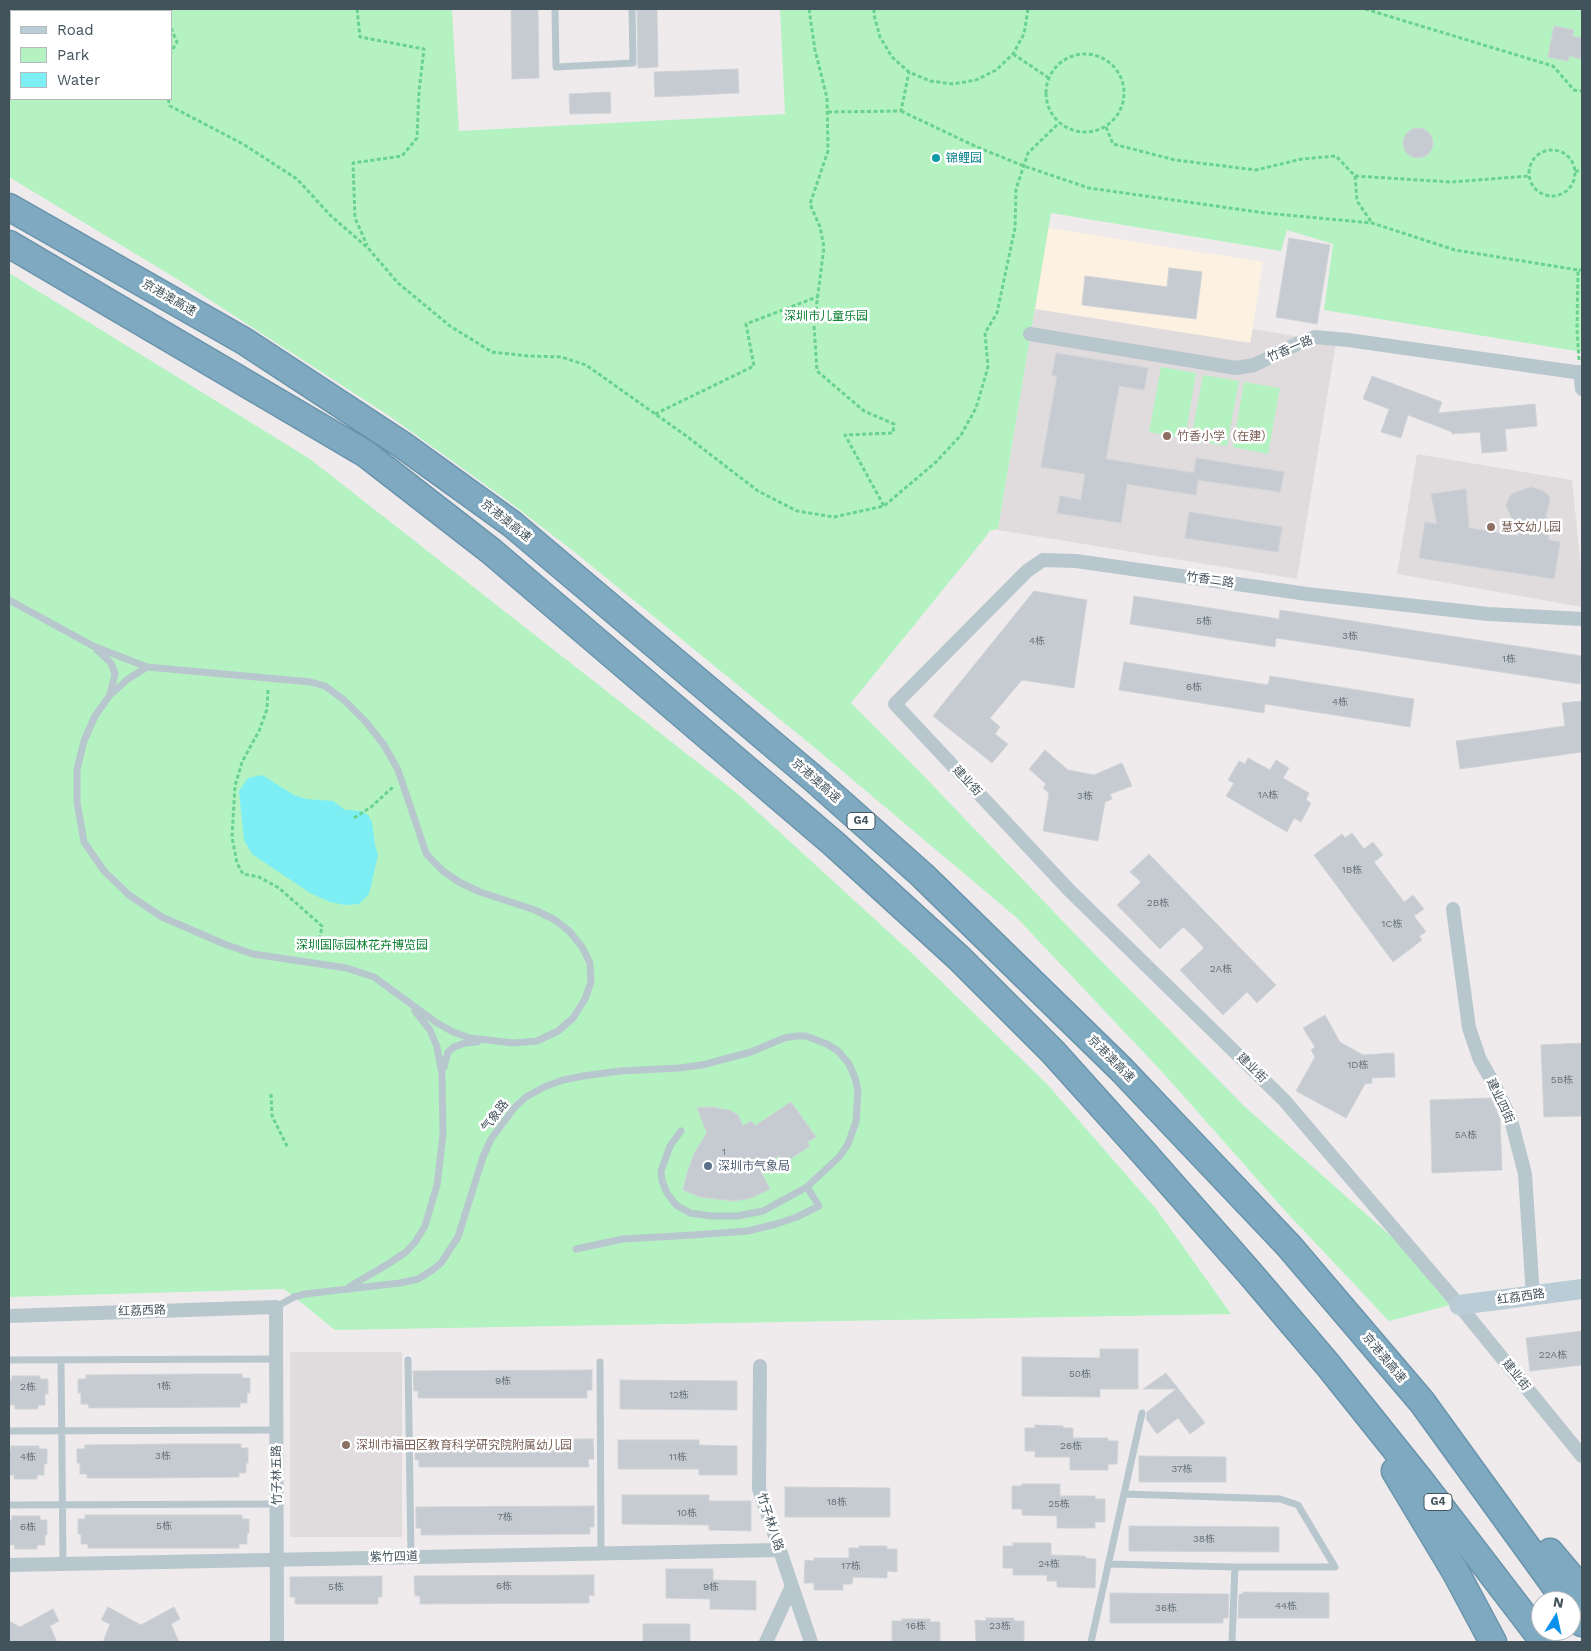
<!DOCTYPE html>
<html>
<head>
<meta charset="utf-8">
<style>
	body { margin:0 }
	#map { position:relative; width:1591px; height:1651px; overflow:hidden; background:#efebec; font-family:"Work Sans",sans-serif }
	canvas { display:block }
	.frame { position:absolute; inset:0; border:10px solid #43535b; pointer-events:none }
	.legend { position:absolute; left:10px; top:10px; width:162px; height:90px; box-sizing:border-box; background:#fff; border:1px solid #b4babd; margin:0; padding:6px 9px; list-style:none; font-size:15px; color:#43535b }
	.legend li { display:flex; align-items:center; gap:10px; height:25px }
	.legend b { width:25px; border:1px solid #b4babd }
	.north { position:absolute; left:1531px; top:1591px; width:50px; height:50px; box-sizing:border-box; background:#fff; border:1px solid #b4babd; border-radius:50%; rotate:10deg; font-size:14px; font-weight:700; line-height:20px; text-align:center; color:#43535b }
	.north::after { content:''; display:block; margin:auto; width:18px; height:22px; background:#0891ed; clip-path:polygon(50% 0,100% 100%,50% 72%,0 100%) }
</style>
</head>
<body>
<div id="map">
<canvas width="1591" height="1651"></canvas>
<div class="frame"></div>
<ul class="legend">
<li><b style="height:6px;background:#baccd5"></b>Road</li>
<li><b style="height:14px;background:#b4f2c2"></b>Park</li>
<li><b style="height:14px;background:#7deef4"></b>Water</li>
</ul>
<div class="north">N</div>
</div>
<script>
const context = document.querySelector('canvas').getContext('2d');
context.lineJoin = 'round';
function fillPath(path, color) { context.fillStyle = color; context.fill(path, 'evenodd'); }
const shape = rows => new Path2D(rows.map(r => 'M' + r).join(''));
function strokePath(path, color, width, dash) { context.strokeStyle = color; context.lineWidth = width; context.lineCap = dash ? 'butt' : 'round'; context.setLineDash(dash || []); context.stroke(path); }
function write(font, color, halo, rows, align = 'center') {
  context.font = font + ' "Work Sans","Noto Sans SC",sans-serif'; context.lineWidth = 5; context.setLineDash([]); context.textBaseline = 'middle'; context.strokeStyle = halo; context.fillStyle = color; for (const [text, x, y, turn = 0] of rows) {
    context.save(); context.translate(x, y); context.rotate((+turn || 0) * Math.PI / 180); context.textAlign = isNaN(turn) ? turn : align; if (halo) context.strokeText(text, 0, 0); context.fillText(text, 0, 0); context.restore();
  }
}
const commercial = shape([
	[1048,228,1263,262,1250,343,1035,309]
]);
const education = shape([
	[1035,309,1250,343,1253,329,1336,343,1297,579,998,530],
	[1417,454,1572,480,1582,578,1582,607,1397,574],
	[290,1352,402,1352,402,1537,290,1537]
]);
const green = shape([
	[22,9,452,9,459,131,785,114,780,9,1573,9,1582,11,1582,352,1324,310,1333,244,1287,230,1281,251,1051,213,998,529,989,531,988,534,851,703,919,771,1076,935,1244,1106,1393,1238,1450,1305,1389,1321,1288,1214,1164,1074,1017,918,809,743,572,550,508,501,388,415,182,282,9,177,9,53,11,54,11,99,171,99,171,11,22,11],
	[9,273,310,459,738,794,915,956,1047,1084,1157,1210,1231,1314,335,1330,284,1289,9,1297],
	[1161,367,1196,373,1185,439,1149,432],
	[1203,375,1239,381,1227,446,1191,440],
	[1244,382,1280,388,1268,454,1233,447]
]);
const water = shape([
	[262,775,294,795,306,799,333,801,345,810,362,811,368,815,372,822,375,845,378,855,369,894,359,904,345,905,330,902,310,893,252,854,244,840,239,791,248,778]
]);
const building = shape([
	[511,9,538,9,539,78,512,79,511,9],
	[637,9,657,9,658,67,638,68,637,9],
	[1554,26,1574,30,1572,36,1582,38,1582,59,1569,56,1568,61,1548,57,1554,26],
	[738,69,739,93,655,97,654,72,738,69],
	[610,92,611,113,570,114,569,94,610,92],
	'1403 143a15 15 0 1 1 30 0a15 15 0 1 1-30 0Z',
	[1289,238,1330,245,1317,324,1276,317,1289,238],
	[1169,268,1202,272,1196,319,1082,305,1085,276,1167,287,1169,268],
	[1056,353,1148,368,1144,390,1119,386,1106,459,1194,473,1196,458,1284,472,1280,492,1198,480,1196,495,1127,484,1121,523,1057,513,1060,496,1081,500,1085,474,1041,467,1057,376,1052,375,1056,353],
	[1372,376,1442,402,1438,413,1535,404,1537,426,1505,429,1507,451,1482,453,1480,432,1452,434,1452,432,1408,415,1401,438,1381,432,1389,409,1363,399,1372,376],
	[1531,487,1543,491,1549,496,1550,501,1546,515,1549,540,1560,542,1554,579,1419,558,1425,522,1437,524,1431,494,1466,489,1469,528,1519,536,1506,505,1510,496,1514,493,1531,487],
	[1189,512,1282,527,1278,552,1185,538,1189,512],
	[1034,591,1087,600,1074,688,1022,680,990,718,1000,727,995,734,1008,744,992,763,933,716,1034,591],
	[1134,596,1279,619,1280,610,1582,656,1580,684,1276,638,1275,647,1130,624,1134,596],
	[1124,662,1268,685,1270,676,1414,699,1410,727,1265,704,1264,713,1119,690,1124,662],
	[1582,701,1582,752,1460,769,1456,741,1565,726,1562,703,1582,701],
	[1045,750,1068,770,1094,775,1122,763,1132,786,1110,794,1112,799,1105,802,1098,841,1043,831,1049,793,1043,788,1046,784,1029,769,1045,750],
	[1248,758,1270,770,1276,760,1289,768,1283,778,1309,793,1306,800,1311,803,1301,822,1294,818,1287,832,1226,796,1234,783,1228,780,1239,761,1245,764,1248,758],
	[1352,833,1364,849,1373,842,1383,855,1374,862,1404,902,1413,895,1424,909,1414,916,1426,932,1419,936,1422,940,1393,962,1314,855,1342,834,1345,838,1352,833],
	[1149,854,1276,985,1257,1003,1247,992,1223,1015,1180,970,1204,948,1194,937,1183,927,1160,949,1117,905,1141,882,1130,872,1149,854],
	[1325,1015,1340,1042,1363,1055,1394,1053,1395,1077,1372,1078,1372,1083,1365,1084,1346,1118,1296,1091,1315,1057,1311,1050,1315,1047,1303,1028,1325,1015],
	[1582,1043,1582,1116,1544,1117,1541,1045,1582,1043],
	[1491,1098,1500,1118,1502,1170,1432,1173,1430,1100,1491,1098],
	[791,1102,816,1137,807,1142,810,1146,784,1163,779,1156,759,1168,770,1189,751,1198,734,1201,700,1197,683,1190,688,1170,695,1152,707,1133,697,1108,711,1107,729,1110,738,1115,743,1126,752,1121,755,1126,791,1102],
	[1582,1331,1582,1365,1530,1371,1526,1338,1582,1331],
	[1100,1349,1138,1349,1138,1389,1100,1389,1100,1397,1022,1396,1022,1357,1100,1358,1100,1349],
	[592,1370,592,1390,587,1390,587,1398,418,1398,418,1391,414,1391,413,1371,592,1370],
	[1166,1373,1205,1423,1190,1434,1178,1418,1157,1434,1146,1419,1147,1412,1176,1389,1143,1389,1166,1373],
	[199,1374,242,1374,242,1378,250,1378,250,1393,247,1393,247,1403,240,1403,240,1407,89,1408,88,1404,81,1404,81,1393,78,1393,78,1379,86,1379,86,1375,199,1374],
	[12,1376,40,1376,40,1379,48,1379,48,1394,45,1394,45,1405,38,1405,38,1409,15,1409,15,1405,9,1405,9,1380,12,1380,12,1376],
	[620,1380,737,1381,737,1410,620,1409,620,1380],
	[1035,1425,1063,1426,1063,1428,1073,1428,1073,1438,1108,1438,1108,1441,1118,1441,1117,1464,1108,1464,1108,1470,1070,1470,1070,1457,1035,1457,1035,1451,1025,1451,1025,1428,1035,1428,1035,1425],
	[593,1439,594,1459,588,1459,589,1467,419,1467,419,1460,415,1460,415,1440,593,1439],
	[618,1440,699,1440,699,1445,737,1446,737,1475,699,1475,699,1469,618,1469,618,1440],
	[170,1444,241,1444,241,1448,248,1448,248,1463,246,1463,246,1473,239,1473,239,1477,149,1478,87,1478,87,1474,80,1474,80,1463,77,1463,77,1449,84,1449,85,1445,170,1444],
	[11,1446,39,1446,39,1449,47,1449,47,1464,44,1464,44,1475,37,1475,37,1479,14,1479,14,1475,9,1475,9,1450,11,1450,11,1446],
	[1139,1456,1226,1457,1226,1482,1139,1482,1139,1456],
	[1022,1484,1060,1484,1060,1496,1095,1496,1095,1499,1105,1499,1105,1522,1095,1522,1095,1528,1057,1528,1057,1516,1022,1515,1022,1509,1012,1509,1012,1486,1022,1486,1022,1484],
	[785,1487,890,1488,890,1517,785,1517,785,1487],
	[622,1495,709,1495,709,1501,751,1501,751,1531,709,1530,709,1525,622,1524,622,1495],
	[594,1506,594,1527,590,1527,590,1534,421,1535,421,1528,416,1528,416,1507,594,1506],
	[85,1515,242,1515,242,1519,249,1519,249,1533,247,1533,247,1544,239,1544,239,1548,88,1548,88,1544,81,1544,81,1534,78,1534,78,1519,85,1519,85,1515],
	[12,1516,40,1516,40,1520,47,1520,47,1535,45,1535,45,1545,37,1545,37,1549,14,1549,15,1545,9,1545,9,1520,12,1520,12,1516],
	[1129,1526,1279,1527,1279,1552,1129,1551,1129,1526],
	[1013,1543,1051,1543,1051,1555,1085,1556,1086,1558,1096,1559,1095,1588,1057,1587,1057,1581,1047,1581,1047,1575,1013,1575,1013,1568,1003,1568,1003,1546,1013,1546,1013,1543],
	[859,1546,887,1546,887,1549,897,1549,897,1572,887,1571,887,1578,853,1577,852,1584,843,1584,843,1590,814,1590,814,1583,804,1583,805,1560,814,1561,814,1558,849,1558,849,1548,859,1548,859,1546],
	[666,1569,713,1569,713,1580,756,1581,756,1610,710,1609,710,1599,666,1598,666,1569],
	[594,1575,594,1596,589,1595,589,1603,420,1604,420,1596,415,1596,414,1576,594,1575],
	[382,1576,382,1597,378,1597,378,1604,295,1604,295,1597,290,1597,290,1577,382,1576],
	[1243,1592,1329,1593,1329,1618,1238,1618,1239,1594,1243,1594,1243,1592],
	[1110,1593,1229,1594,1228,1618,1223,1618,1223,1623,1110,1623,1110,1593],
	[108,1607,141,1625,174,1607,180,1619,171,1624,179,1642,103,1642,110,1624,101,1620,108,1607],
	[53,1609,59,1621,50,1626,57,1642,9,1642,9,1621,20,1627,53,1609],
	[986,1618,1014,1618,1014,1621,1024,1621,1024,1642,976,1642,975,1620,986,1621,986,1618],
	[902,1619,930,1619,930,1622,940,1622,940,1642,892,1642,892,1621,902,1621,902,1619],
	[643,1624,690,1624,690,1642,643,1642,643,1624]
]);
const path = shape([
	[163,9,164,11],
	[357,9,360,37,424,49,419,91,417,138,402,156,353,163,355,218,367,245],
	[809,9,815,50,827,98,828,151,810,204,820,227,824,247,814,325,817,371,864,411,894,424,893,433,845,435,884,506],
	[874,9,874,15,880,37,892,57,909,72,930,81,953,84,976,80,996,70,1013,54,1024,34,1028,9],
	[1365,9,1553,66,1574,90,1582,91],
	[171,28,177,42,171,52],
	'1046 93a39 39 0 1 1 78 0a39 39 0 1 1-78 0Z',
	[1013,54,1049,78],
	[168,99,170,106,243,144,297,179,331,216,368,248,398,283,450,326,492,352,529,356,561,357,586,365,685,435,758,491,797,511,834,517,884,506,936,462,961,435,976,408,988,367,985,333,997,313,1015,228,1016,189,1028,153,1059,123],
	[901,111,977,147,1024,166,1089,188,1265,213,1372,223,1455,250,1578,270],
	[828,112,901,111,909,72],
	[1106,127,1113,144,1175,160,1256,170,1302,159,1336,156,1355,176,1357,201,1372,223],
	'1529 173a23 23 0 1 1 46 0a23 23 0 1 1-46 0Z',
	[1575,171,1582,171],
	[1355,176,1451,182,1529,176],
	[1579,360,1577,330,1578,270,1582,270],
	[655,414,754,366,746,324,817,297],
	[268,690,267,709,259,731,242,762,235,786,232,837,237,863,243,874,259,877,279,888,322,926,317,952],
	[354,818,371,807,393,787],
	[271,1094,272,1116,288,1148]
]);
const lane = shape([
	[555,9,556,67,633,63,632,9],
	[9,600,93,646,147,667,311,682,325,686,344,700,366,722,384,745,398,770,426,853,432,860,443,871,459,882,480,892,535,910,555,920,569,931,582,947,590,963,591,982,585,999,573,1018,558,1031,537,1041,513,1043,470,1038,453,1032,437,1023,374,977,346,968,253,954,224,944,162,917,129,895,104,871,84,842,77,802,77,769,84,741,95,716,110,695,128,679,147,667],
	[97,650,111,663,115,674,110,694],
	[444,1067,448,1052,454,1047,465,1043,477,1042],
	[576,1249,623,1239,694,1235,748,1231,776,1224,797,1217,819,1206,807,1187],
	[349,1287,388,1264,406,1252,416,1241,425,1226,437,1185,443,1135,442,1074,437,1047,430,1030,415,1011],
	[276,1307,294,1297,305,1294,400,1283,418,1279,431,1271,441,1263,458,1237,483,1157,491,1139,515,1107,526,1097,544,1087,563,1080,583,1076,620,1071,679,1068,702,1065,751,1052,784,1038,796,1036,806,1036,827,1044,838,1051,849,1064,855,1078,858,1091,856,1122,848,1144,840,1156,807,1187,763,1211,737,1216,711,1216,690,1213,676,1205,667,1193,662,1181,661,1171,670,1146,681,1131],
	[9,1360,277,1359],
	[61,1360,63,1564],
	[408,1360,411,1557],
	[600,1362,601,1553],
	[9,1431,277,1430],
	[9,1505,277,1504],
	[1108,1564,1235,1567,1335,1567,1298,1505,1280,1499,1124,1494],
	[1091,1642,1142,1413],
	[1232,1642,1235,1567]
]);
const street = shape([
	[1030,334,1236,368,1254,365,1297,344,1315,337,1348,340,1582,373],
	[1580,372,1582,389],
	[1582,619,1488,614,1307,594,1076,561,1043,560,1027,571,895,704,1069,890,1284,1100,1459,1305,1582,1456],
	[1453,909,1469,1028,1480,1060,1495,1086,1511,1120,1525,1174,1533,1296],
	[9,1316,276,1307,277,1642],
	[760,1366,759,1489,811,1642],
	[9,1565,779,1550],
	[766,1642,792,1586]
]);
const secondary = shape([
	[1459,1305,1582,1289]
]);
const highway = shape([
	[9,207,244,341,401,444,512,524,814,779,922,875,1121,1069,1289,1246,1422,1402,1566,1601],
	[9,244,366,454,491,551,833,843,959,958,1053,1052,1143,1152,1248,1271,1328,1365,1420,1480,1544,1642],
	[1395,1471,1455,1571,1493,1642],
	[1550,1552,1582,1590],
	[1571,1607,1582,1623]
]);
const markers = [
	[936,158,5,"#0f9aa8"],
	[1167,436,5,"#8d6e63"],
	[1491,527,5,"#8d6e63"],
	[708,1166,5,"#5c6f8a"],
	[346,1445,5,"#8d6e63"]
];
const numberNames = [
	["5栋",1204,621],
	["3栋",1350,636],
	["4栋",1037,641],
	["1栋",1509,659],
	["6栋",1194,687],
	["4栋",1340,702],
	["1A栋",1268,795],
	["3栋",1085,796],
	["1B栋",1352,870],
	["2B栋",1158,903],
	["1C栋",1392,924],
	["2A栋",1221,969],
	["1D栋",1358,1065],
	["5B栋",1562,1080],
	["5A栋",1466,1135],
	["1",724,1152],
	["22A栋",1553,1355],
	["50栋",1080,1374],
	["9栋",503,1381],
	["1栋",164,1386],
	["2栋",28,1387],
	["12栋",679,1395],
	["26栋",1071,1446],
	["3栋",163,1456],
	["4栋",28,1457],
	["11栋",678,1457],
	["37栋",1182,1469],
	["18栋",837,1502],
	["25栋",1059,1504],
	["10栋",687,1513],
	["7栋",505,1517],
	["5栋",164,1526],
	["6栋",28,1527],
	["38栋",1204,1539],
	["24栋",1049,1564],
	["17栋",851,1566],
	["6栋",504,1586],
	["5栋",336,1587],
	["9栋",711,1587],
	["44栋",1286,1606],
	["36栋",1166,1608],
	["16栋",916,1626],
	["23栋",1000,1626]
];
const shields = [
	[861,821,28],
	[1438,1502,28]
];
const shieldNames = [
	["G4",861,821],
	["G4",1438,1502]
];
const cultureNames = [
	["锦鲤园",946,158]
];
const streetNames = [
	["京港澳高速",169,298,30],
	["竹香一路",1290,349,-23],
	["京港澳高速",506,521,38],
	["竹香二路",1210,580,8],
	["京港澳高速",816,781,41],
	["建业街",967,781,47],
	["京港澳高速",1111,1059,45],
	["建业街",1252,1068,44],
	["建业四街",1500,1101,65],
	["气象路",495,1116,-53],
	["红荔西路",1521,1297,-8],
	["红荔西路",142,1311,-2],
	["京港澳高速",1384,1358,50],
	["建业街",1516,1375,51],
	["竹子林五路",277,1475,-91],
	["竹子林八路",770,1522,72],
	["紫竹四道",394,1557,-1]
];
const parkNames = [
	["深圳市儿童乐园",826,316],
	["深圳国际园林花卉博览园",362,945]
];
const educationNames = [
	["竹香小学（在建）",1177,436],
	["慧文幼儿园",1501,527],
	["深圳市福田区教育科学研究院附属幼儿园",356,1445]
];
const serviceNames = [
	["深圳市气象局",718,1166]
];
fillPath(commercial, '#fdf1e1');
fillPath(education, '#e0dcde');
fillPath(green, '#b4f2c2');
fillPath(water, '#7deef4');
fillPath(building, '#c5cbd0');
strokePath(building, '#cfd3d8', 1);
strokePath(highway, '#6994ac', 29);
strokePath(path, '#69d38e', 3, [4, 2.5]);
strokePath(lane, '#b8c7cd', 7);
strokePath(street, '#b8c7cd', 14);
strokePath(secondary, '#baccd5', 20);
strokePath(highway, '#7ea9c0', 26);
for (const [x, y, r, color] of markers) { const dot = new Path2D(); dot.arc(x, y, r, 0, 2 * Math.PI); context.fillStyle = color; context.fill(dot); strokePath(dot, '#fff', 2); }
write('10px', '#647178', null, numberNames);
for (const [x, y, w] of shields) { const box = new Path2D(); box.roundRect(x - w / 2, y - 8.5, w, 17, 4); context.fillStyle = '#fff'; context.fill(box); strokePath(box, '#43535b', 1); }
write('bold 11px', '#43535b', null, shieldNames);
write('12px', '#0d838f', '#fff', cultureNames, 'left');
write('12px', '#43535b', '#fff', streetNames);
write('12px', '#0e8235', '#fff', parkNames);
write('12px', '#785e54', '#fff', educationNames, 'left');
write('12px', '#4e5e75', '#fff', serviceNames, 'left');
</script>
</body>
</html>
